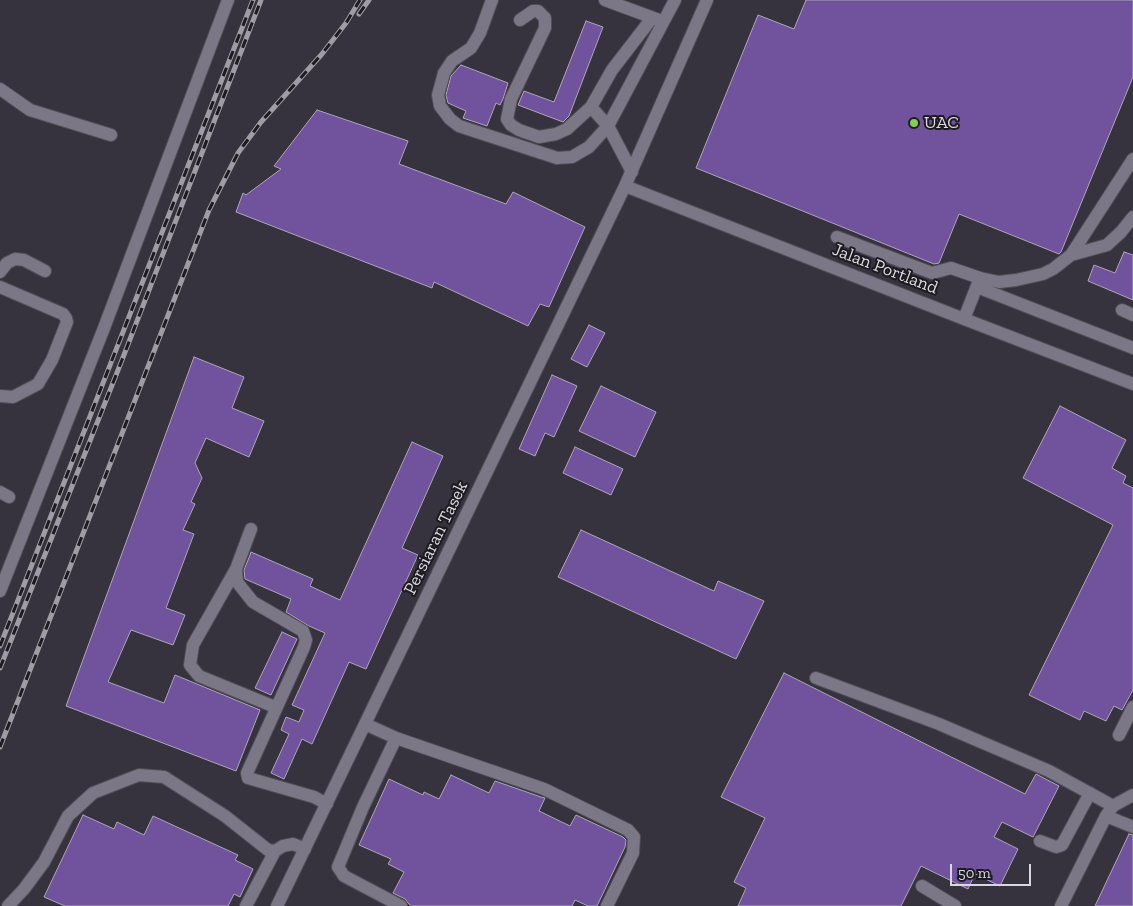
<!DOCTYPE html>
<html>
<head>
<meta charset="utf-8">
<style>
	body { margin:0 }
	#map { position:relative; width:1133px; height:906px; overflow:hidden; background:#36323e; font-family:"Zilla Slab",serif }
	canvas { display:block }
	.scale { position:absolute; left:950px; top:864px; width:81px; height:22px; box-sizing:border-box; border:2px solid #d9d7df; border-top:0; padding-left:6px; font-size:15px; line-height:18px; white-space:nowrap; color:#d9d7df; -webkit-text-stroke:4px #1d1b20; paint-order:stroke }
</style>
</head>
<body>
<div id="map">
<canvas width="1133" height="906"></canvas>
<div class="scale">50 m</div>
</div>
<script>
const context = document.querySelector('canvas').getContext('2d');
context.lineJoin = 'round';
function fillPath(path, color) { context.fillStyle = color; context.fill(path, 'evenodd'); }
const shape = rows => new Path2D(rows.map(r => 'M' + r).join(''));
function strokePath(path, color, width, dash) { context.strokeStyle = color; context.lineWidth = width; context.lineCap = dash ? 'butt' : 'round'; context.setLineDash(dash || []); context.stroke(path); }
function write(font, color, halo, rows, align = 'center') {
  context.font = font + ' "Zilla Slab",serif'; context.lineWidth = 4; context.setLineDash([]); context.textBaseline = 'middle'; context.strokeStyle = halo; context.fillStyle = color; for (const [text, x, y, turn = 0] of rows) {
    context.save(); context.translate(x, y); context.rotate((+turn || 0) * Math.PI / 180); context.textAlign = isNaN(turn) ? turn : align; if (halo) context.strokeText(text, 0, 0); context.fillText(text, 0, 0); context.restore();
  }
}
const building = shape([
	[806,0,1133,0,1133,77,1061,252,1059,254,959,214,939,263,934,264,696,168,758,15,794,29,806,0],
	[586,21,603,27,569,116,563,122,518,105,524,91,554,102,586,21],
	[461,65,508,83,503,99,500,105,496,103,487,126,463,118,466,111,448,103,446,95,451,76,461,65],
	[317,110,408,141,399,164,506,204,513,192,585,227,549,307,540,304,528,326,434,282,432,288,236,212,243,193,246,195,281,169,274,166,317,110],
	[1124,252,1133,255,1133,300,1088,281,1094,265,1115,273,1124,252],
	[589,325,605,333,587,367,571,359,589,325],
	[194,357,244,377,232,408,264,421,249,457,206,438,195,463,202,478,191,502,195,504,183,530,194,534,166,608,185,615,173,645,131,630,108,682,164,703,175,675,260,710,236,771,66,706,194,357],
	[552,375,577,386,554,437,545,433,535,456,519,449,552,375],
	[601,386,656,412,635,457,579,431,601,386],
	[1060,406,1126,440,1112,468,1126,476,1123,483,1133,488,1133,690,1122,710,1114,706,1106,721,1084,711,1080,720,1029,695,1113,525,1023,478,1060,406],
	[412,442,443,456,402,548,418,555,366,669,349,662,312,744,302,739,284,779,271,773,289,734,281,730,286,717,299,722,304,710,292,705,325,633,309,626,286,612,291,599,245,579,244,570,250,555,251,552,313,579,310,586,340,600,412,442],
	[575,447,623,469,611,495,563,473,575,447],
	[581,530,714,591,718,581,764,601,736,659,558,577,581,530],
	[282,632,297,639,271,695,255,688,282,632],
	[784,673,1025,794,1036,774,1059,786,1033,837,1002,822,994,837,1018,849,1000,886,975,874,968,889,921,866,901,906,738,906,746,888,734,882,765,818,721,797,784,673],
	[451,775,489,793,495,781,541,797,545,798,539,811,570,826,576,815,623,837,626,840,625,847,597,906,588,906,575,900,572,906,412,906,409,904,405,899,393,893,404,872,388,864,391,859,359,845,389,779,423,795,424,792,439,799,451,775],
	[83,815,114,829,117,822,144,835,153,816,238,855,235,860,253,869,240,897,234,894,228,906,65,906,44,897,83,815],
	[1129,834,1133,835,1133,906,1095,906,1129,834]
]);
const minor = shape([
	[492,0,480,33,471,48,452,61,444,73,438,95,440,106,450,119,459,126,557,158,572,157,589,147,608,126,675,0],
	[605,0,659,20],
	[520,20,533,11,538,11,545,18,545,28,511,99,507,119,511,125,519,130,539,137,556,134,567,129,591,107,612,70,652,18],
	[0,89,30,110,111,135],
	[591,107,608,126,632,172],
	[625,186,964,319,1133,384],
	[837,237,932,273,951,268,980,278],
	[1071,255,1107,245,1121,232,1133,217],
	[0,272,7,263,15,259,24,260,45,271],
	[0,287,63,314,66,318,67,322,52,360,38,384,13,397,0,396],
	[977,287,1133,348],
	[1122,310,1133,315],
	[964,319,980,278,999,282,1016,280,1043,274,1053,269,1071,255,1133,159],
	[0,492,9,497],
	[251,529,236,569,237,582,253,602,303,631,306,640,304,647,247,773,248,778,314,797,327,804],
	[236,569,193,645,190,665,199,676,275,707],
	[0,591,104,328,228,0],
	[816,678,939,724,1049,771,1113,806],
	[365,724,396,738,544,789,628,830,634,837,633,853,607,906],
	[1119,735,1133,707],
	[396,738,363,807,338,867,344,876,401,906],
	[1106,816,1133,827],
	[1040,841,1056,847,1062,845,1090,793],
	[922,886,955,906],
	[8,906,24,889,44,862,68,816,93,793,139,775,164,777,225,816,268,850,275,851,283,846,293,844,305,849],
	[246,906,275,851],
	[277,906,625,186,707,0],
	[1061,906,1106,816,1113,806,1133,795]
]);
const rail = shape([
	[359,14,369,0],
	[0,646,253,0],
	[0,668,122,360,261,0],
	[0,747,209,210,238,153,261,122,322,54,346,23,360,0]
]);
const markers = [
	[914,123,5,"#82d04f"]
];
const poiNames = [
	["UAC",924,123]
];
const streetNames = [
	["Jalan Portland",885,269,21],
	["Persiaran Tasek",436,538,-64]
];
fillPath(building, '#70529d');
strokePath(building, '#aca8b7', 1);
strokePath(minor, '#524e59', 14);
strokePath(minor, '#7c7786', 12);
strokePath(rail, '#9e9ca5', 5);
strokePath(rail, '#1d1b20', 3, [9]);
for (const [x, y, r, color] of markers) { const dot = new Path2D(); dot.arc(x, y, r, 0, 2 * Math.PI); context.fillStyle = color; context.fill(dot); strokePath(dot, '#1d1b20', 2); }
write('18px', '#d9d7df', '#1d1b20', poiNames, 'left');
write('18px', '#d9d7df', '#1d1b20', streetNames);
</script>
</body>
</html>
